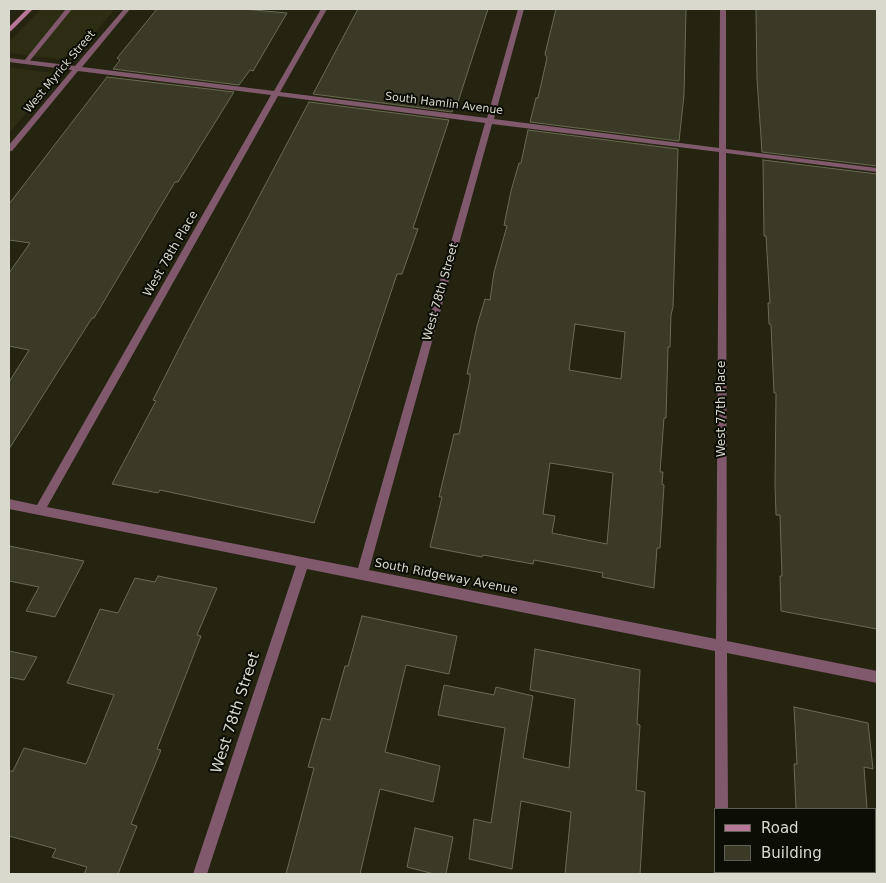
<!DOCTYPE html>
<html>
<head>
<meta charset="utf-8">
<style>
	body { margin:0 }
	#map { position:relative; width:886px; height:883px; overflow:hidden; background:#242410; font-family:"DejaVu Sans",sans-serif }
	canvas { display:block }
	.frame { position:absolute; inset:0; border:10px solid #d9d9cd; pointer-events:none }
	.legend { position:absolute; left:714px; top:808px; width:162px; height:65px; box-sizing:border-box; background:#0c0d05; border:1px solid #5e5f55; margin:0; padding:6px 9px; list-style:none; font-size:15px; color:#d9d9cd }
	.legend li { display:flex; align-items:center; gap:10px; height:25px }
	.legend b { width:25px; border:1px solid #5e5f55 }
</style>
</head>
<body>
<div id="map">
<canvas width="886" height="883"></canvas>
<div class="frame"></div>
<ul class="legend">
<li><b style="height:6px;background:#b77797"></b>Road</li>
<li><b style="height:14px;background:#3a3a26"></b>Building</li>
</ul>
</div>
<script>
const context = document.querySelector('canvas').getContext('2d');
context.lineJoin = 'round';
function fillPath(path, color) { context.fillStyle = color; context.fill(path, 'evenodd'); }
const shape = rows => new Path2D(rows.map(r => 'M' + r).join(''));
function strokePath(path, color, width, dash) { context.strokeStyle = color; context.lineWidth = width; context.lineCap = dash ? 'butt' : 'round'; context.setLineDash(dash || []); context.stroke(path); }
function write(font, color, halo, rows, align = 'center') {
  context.font = font + ' "DejaVu Sans",sans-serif'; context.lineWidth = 4; context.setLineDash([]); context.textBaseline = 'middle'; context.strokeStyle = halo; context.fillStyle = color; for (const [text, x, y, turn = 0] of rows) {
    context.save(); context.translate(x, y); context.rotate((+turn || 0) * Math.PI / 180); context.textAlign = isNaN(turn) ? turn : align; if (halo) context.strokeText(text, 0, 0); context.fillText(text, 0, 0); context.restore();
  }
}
const built = shape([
	[41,9,115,9,71,61,9,53,9,42],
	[9,67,60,74,9,133]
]);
const building = shape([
	[157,9,243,9,287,13,253,71,250,70,239,85,113,69,120,60,117,58,157,9],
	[358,9,488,9,458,102,455,102,452,112,313,94,358,9],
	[556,9,686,9,684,95,679,141,530,122,536,98,538,98,547,58,545,54,556,9],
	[756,9,877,9,877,166,762,152,757,79,756,9],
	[107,77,234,92,178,182,175,182,94,318,92,318,9,449,9,382,29,350,9,346,9,273,30,243,9,240,9,204,107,77],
	[309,102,449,120,413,228,418,229,402,274,397,274,314,523,160,490,158,493,112,484,156,401,153,400,188,331,309,102],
	[528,130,678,149,673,307,671,315,670,347,668,347,666,418,664,418,660,472,663,472,662,484,664,485,660,548,657,548,654,588,602,577,603,573,534,560,533,564,483,555,482,557,430,547,442,497,439,497,454,434,459,434,470,380,470,374,467,374,477,326,485,299,490,300,494,272,507,226,504,225,511,191,519,163,521,163,528,130],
	[575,324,625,332,621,379,569,370,575,324],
	[550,463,613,473,607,544,552,533,555,516,543,514,550,463],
	[763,160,877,174,877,629,781,611,780,576,782,576,780,515,776,515,775,485,776,393,774,393,771,325,769,324,768,303,770,303,766,236,764,236,763,160],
	[9,546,84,561,55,617,26,611,39,587,9,581,9,546],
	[158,576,217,588,197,635,201,636,157,749,161,750,131,824,137,826,118,874,84,874,87,867,52,857,56,849,9,836,9,771,13,771,24,748,86,764,114,695,67,683,100,609,118,613,135,578,155,582,158,576],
	[362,616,457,636,449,674,406,665,385,752,440,766,433,802,380,789,360,874,286,874,314,768,308,767,322,718,330,720,345,666,348,666,362,616],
	[535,649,640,670,637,724,640,725,636,790,645,792,640,874,565,874,571,812,521,801,512,869,469,859,474,819,491,823,505,728,438,715,444,685,494,695,496,687,533,696,523,758,569,768,575,699,530,690,535,649],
	[9,651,37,657,24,680,9,677,9,651],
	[794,707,868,723,873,769,864,767,867,809,796,809,794,764,797,764,794,707],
	[415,828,453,837,446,874,434,874,407,867,415,828]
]);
const lane = shape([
	[66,9,72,9,28,63,24,63,24,61,66,9]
]);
const street = shape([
	[124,9,130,9,82,67,274,91,321,9,327,9,280,92,487,118,518,9,524,9,494,119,719,148,720,9,726,9,726,149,877,168,877,172,726,153,727,641,877,671,877,683,727,653,728,809,715,810,715,651,307,569,207,874,193,874,296,566,9,509,9,499,37,505,271,95,78,71,12,151,9,151,9,145,72,70,9,62,9,58,75,66,124,9],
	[278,96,485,123,358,568,47,507,278,96],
	[492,124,719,152,716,639,369,570,492,124],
	[715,868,715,872,727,872,727,874,713,874,715,868]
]);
const secondary = shape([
	[27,9,33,9,11,31,9,32,9,27,27,9]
]);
const farStreetnames = [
	["West Myrick Street",60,72,-50],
	["South Hamlin Avenue",444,104,7]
];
const streetNames = [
	["West 78th Place",171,254,-60],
	["West 78th Street",441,292,-74],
	["West 77th Place",722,409,-90],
	["South Ridgeway Avenue",446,577,11]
];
const nearStreetnames = [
	["West 78th Street",236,713,-72]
];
fillPath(built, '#2c2d12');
fillPath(building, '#3a3a26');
strokePath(building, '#6a6b55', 1);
fillPath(lane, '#81596d');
fillPath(street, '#81596d');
fillPath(secondary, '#b77797');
write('11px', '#d9d9cd', '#0c0d05', farStreetnames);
write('12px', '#d9d9cd', '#0c0d05', streetNames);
write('15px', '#d9d9cd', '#0c0d05', nearStreetnames);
</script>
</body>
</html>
